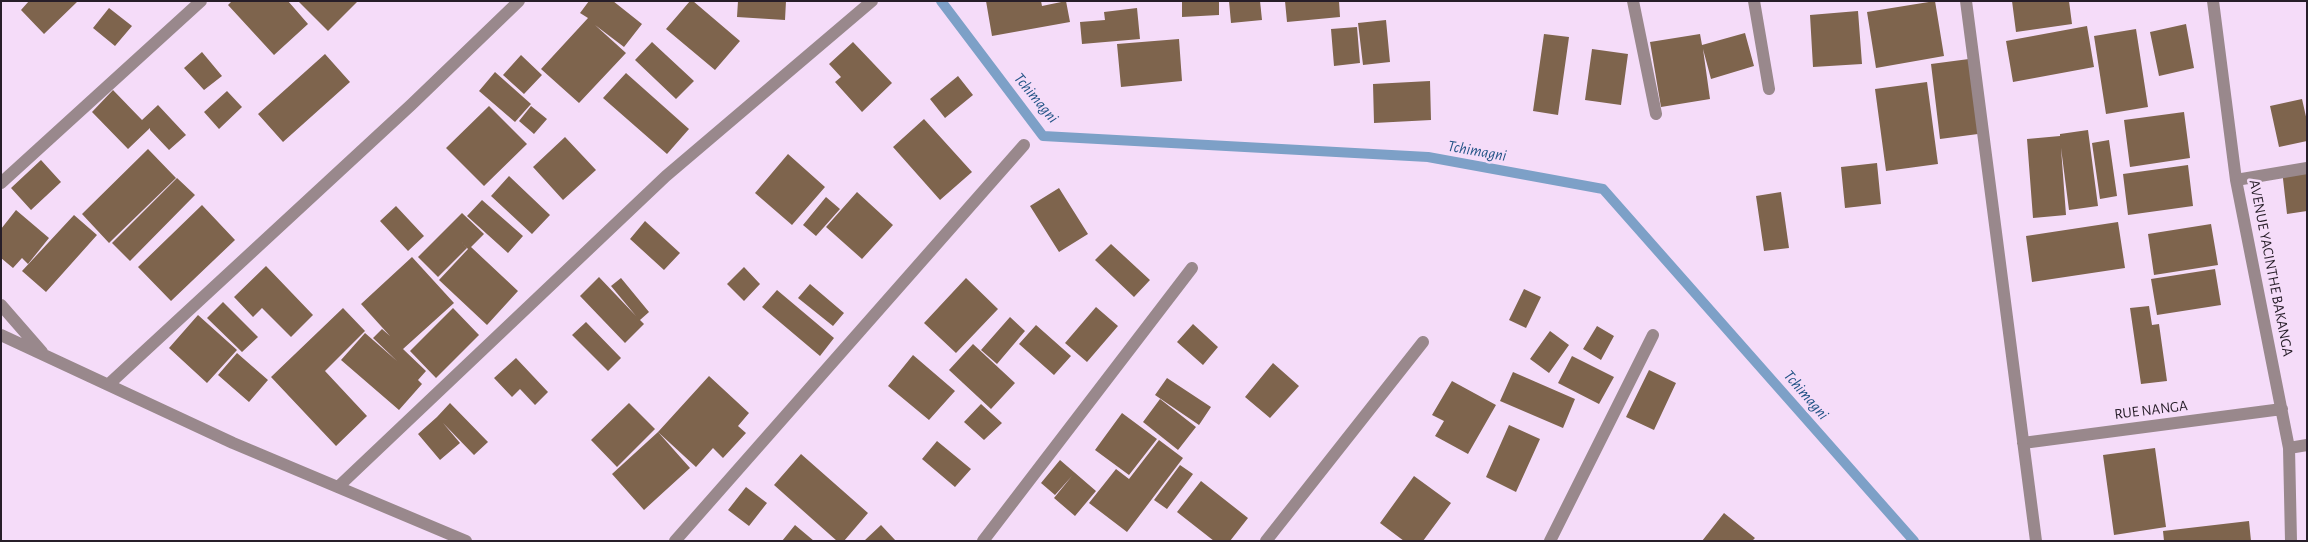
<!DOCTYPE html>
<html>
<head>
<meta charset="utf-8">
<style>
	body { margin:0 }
	#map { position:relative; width:2308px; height:542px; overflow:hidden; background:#f5dcf9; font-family:"Alegreya Sans",sans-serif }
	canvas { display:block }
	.frame { position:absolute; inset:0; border:2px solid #271e29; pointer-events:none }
</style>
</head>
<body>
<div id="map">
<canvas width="2308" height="542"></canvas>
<div class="frame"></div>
</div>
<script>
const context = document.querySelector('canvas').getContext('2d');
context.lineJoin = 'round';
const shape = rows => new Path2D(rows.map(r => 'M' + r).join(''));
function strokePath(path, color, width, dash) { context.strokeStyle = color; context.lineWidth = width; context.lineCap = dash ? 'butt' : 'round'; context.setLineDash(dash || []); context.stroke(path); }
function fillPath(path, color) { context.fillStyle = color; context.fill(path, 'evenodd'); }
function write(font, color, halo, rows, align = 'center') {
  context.font = font + ' "Alegreya Sans",sans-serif'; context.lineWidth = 5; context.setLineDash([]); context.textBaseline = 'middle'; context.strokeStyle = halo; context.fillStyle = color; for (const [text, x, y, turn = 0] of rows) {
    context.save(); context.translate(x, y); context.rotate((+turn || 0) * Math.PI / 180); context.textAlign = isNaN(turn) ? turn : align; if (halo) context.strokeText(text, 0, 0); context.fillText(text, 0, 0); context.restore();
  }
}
const stream = shape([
	[941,1,1043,136,1428,157,1603,189,1914,541]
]);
const building = shape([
	[29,1,78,1,44,34,21,10],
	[232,1,288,1,308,24,274,55,228,5],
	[298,1,358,1,328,31],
	[589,1,613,1,642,24,624,47,595,25,626,53,579,103,541,69,588,18,580,13],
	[690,1,693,1,740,41,715,70,666,29],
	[738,1,786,1,785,20,737,17],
	[986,1,1041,1,1042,6,1066,1,1070,22,992,36],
	[1182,1,1219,1,1219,15,1182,17],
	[1229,1,1260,1,1262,20,1231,23],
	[1285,1,1339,1,1340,17,1287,22],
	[1935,1,1944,56,1876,68,1867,12],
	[2012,1,2069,1,2072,24,2016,32],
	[109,8,132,26,115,46,93,28],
	[1137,8,1140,39,1082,44,1080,22,1105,20,1104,12],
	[1858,11,1862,64,1813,67,1810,15],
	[1386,20,1390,62,1363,65,1358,23],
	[2186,24,2194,68,2159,76,2150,32],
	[2087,26,2094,67,2013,82,2006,41],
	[1357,27,1360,63,1334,66,1331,29],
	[2136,29,2148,107,2106,114,2094,36],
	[1745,33,1754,66,1711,79,1703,49,1710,99,1661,107,1650,42,1700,34,1702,45],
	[1544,34,1569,37,1558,115,1533,111],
	[1179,39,1182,81,1121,87,1117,44],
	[652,42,694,81,676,99,635,60],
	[853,42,892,83,862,112,835,82,841,77,829,64],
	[1592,49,1628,54,1621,105,1585,100],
	[202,52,222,76,204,90,184,68],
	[325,54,350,82,283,142,258,114],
	[521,55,542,75,524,94,503,75],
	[1969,59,1978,134,1940,139,1931,64],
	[495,72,531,104,515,122,479,91],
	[626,73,689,129,667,154,603,98],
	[958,76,973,95,945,118,930,99],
	[1430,81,1431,120,1374,123,1373,84],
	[1927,82,1938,164,1886,171,1875,89],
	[113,90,142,120,158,105,186,135,169,150,150,130,150,128,128,149,92,112],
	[227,91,242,107,219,129,204,112],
	[2302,99,2307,121,2307,141,2279,147,2270,106],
	[489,106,527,144,484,186,446,148],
	[531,106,547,119,534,134,519,121],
	[2184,112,2190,158,2130,167,2124,120],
	[924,119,972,172,940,200,893,147],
	[2088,130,2098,206,2069,210,2061,148,2066,215,2033,218,2027,139,2060,136,2060,134],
	[565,137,596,170,563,200,533,167],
	[2109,140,2117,196,2100,199,2092,143],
	[148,149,176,178,109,243,82,214],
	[788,154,825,187,792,225,755,193],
	[41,160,61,182,31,210,11,188],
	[1877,163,1881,204,1845,208,1841,167],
	[2188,165,2193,206,2128,215,2123,174],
	[2307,167,2307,211,2287,214,2282,170],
	[509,176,550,215,532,234,491,196],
	[177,178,195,195,130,261,112,243],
	[1059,188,1088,234,1059,252,1030,206],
	[857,192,893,225,862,259,826,227],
	[1781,192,1789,248,1764,251,1756,196],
	[826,197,840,209,816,236,803,225],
	[482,200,523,236,508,253,467,216],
	[202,205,235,240,171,301,138,267],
	[396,206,424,236,408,251,380,221],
	[16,210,49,238,28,264,22,258,13,268,1,258,1,229],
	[462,213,484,234,471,247,518,291,487,325,439,280,468,249,459,239,467,248,438,277,418,257],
	[74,215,97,235,46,292,22,271],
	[645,221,680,253,664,270,630,239],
	[2118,222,2125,268,2032,282,2026,236],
	[2211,224,2218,265,2154,275,2148,234],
	[1111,244,1150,280,1134,297,1095,260],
	[412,257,454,303,403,349,426,371,418,380,422,384,399,410,341,360,365,333,397,361,373,338,382,329,390,336,361,304],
	[266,266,313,315,291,337,262,308,253,317,234,297],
	[744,267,760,284,744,301,727,284],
	[2215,269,2221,305,2157,315,2151,279],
	[599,277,636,316,611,286,621,278,649,312,640,320,644,324,625,343,580,296],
	[966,278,998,309,956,353,924,323],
	[810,284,844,313,833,326,798,298],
	[1524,289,1541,297,1526,328,1509,320],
	[777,290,834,338,820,356,762,307],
	[223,302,258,337,242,352,207,318],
	[2149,306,2152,325,2159,324,2167,381,2141,384,2130,308],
	[1096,307,1118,326,1087,362,1065,343],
	[343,308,365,331,325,371,367,416,336,446,271,377],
	[453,308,479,335,436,378,410,351],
	[198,315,237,350,207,383,169,348],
	[1010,317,1025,331,997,364,981,350],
	[586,322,621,358,608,371,572,335],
	[1193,324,1218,347,1203,365,1177,342],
	[1036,325,1071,356,1054,375,1019,344],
	[1597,326,1614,336,1601,360,1583,349],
	[1550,331,1569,345,1549,373,1530,359],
	[973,344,1015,383,991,409,949,370],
	[237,353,268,380,249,402,218,375],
	[913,355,955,391,929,420,888,386],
	[1572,356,1614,377,1599,404,1558,383],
	[516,358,548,392,535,405,520,389,512,397,494,378],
	[1273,363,1299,386,1270,418,1245,397],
	[1649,370,1676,383,1654,430,1626,417],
	[1513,372,1575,399,1563,428,1500,401],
	[709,376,749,413,738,426,746,433,723,458,713,448,696,467,658,432,690,468,644,510,612,474,658,432],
	[1167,378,1211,407,1199,425,1155,395],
	[1452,381,1496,405,1468,454,1435,436,1444,421,1432,415],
	[1160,399,1196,427,1178,450,1143,422],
	[450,403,488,442,474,455,443,423,460,443,440,460,418,434,437,417],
	[629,403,655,429,617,467,591,440],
	[981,404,1002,423,984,440,964,422],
	[1122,413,1157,439,1129,475,1095,450],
	[1509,425,1540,439,1516,492,1486,477],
	[1159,440,1183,458,1127,532,1089,503,1116,469,1129,479],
	[937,441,971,469,955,487,922,459],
	[2155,448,2166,527,2114,535,2103,455],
	[801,454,868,513,844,541,837,541,774,485],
	[1060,460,1096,491,1075,516,1054,498,1072,476,1055,495,1041,483],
	[1180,465,1193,474,1167,509,1154,500],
	[1414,476,1451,503,1423,541,1404,541,1380,523],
	[1201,481,1248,518,1230,541,1214,541,1177,512],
	[746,487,767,503,749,526,728,510],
	[1724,513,1755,538,1752,541,1702,541],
	[2249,521,2251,541,2164,541,2163,531],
	[795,525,814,541,782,541],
	[881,525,896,541,864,541]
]);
const street = shape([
	[1633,1,1656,114],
	[1754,1,1769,89],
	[1966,1,2036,541],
	[2213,1,2236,180,2289,448,2291,541],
	[2236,180,2307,168],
	[1,183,201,1],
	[1,305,42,352],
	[1,335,233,443,466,541],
	[109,384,411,105,519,1],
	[2023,443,2282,409],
	[2289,448,2307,445],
	[338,487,666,176,872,1],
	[675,541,1024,145],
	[983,541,1192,268],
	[1266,541,1423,342],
	[1550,541,1653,335]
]);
const streetNames = [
	["AVENUE YACINTHE BAKANGA",2271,268,79],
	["RUE NANGA",2151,410,-7]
];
const waterNames = [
	["Tchimagni",1036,98,50],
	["Tchimagni",1477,151,10],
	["Tchimagni",1806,395,49]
];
strokePath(stream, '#7da0c7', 10);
fillPath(building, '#7e644d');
strokePath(street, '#99888c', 12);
write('15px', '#271e29', '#f5dcf9', streetNames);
write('italic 16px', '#225386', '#f5dcf9', waterNames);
</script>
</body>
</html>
